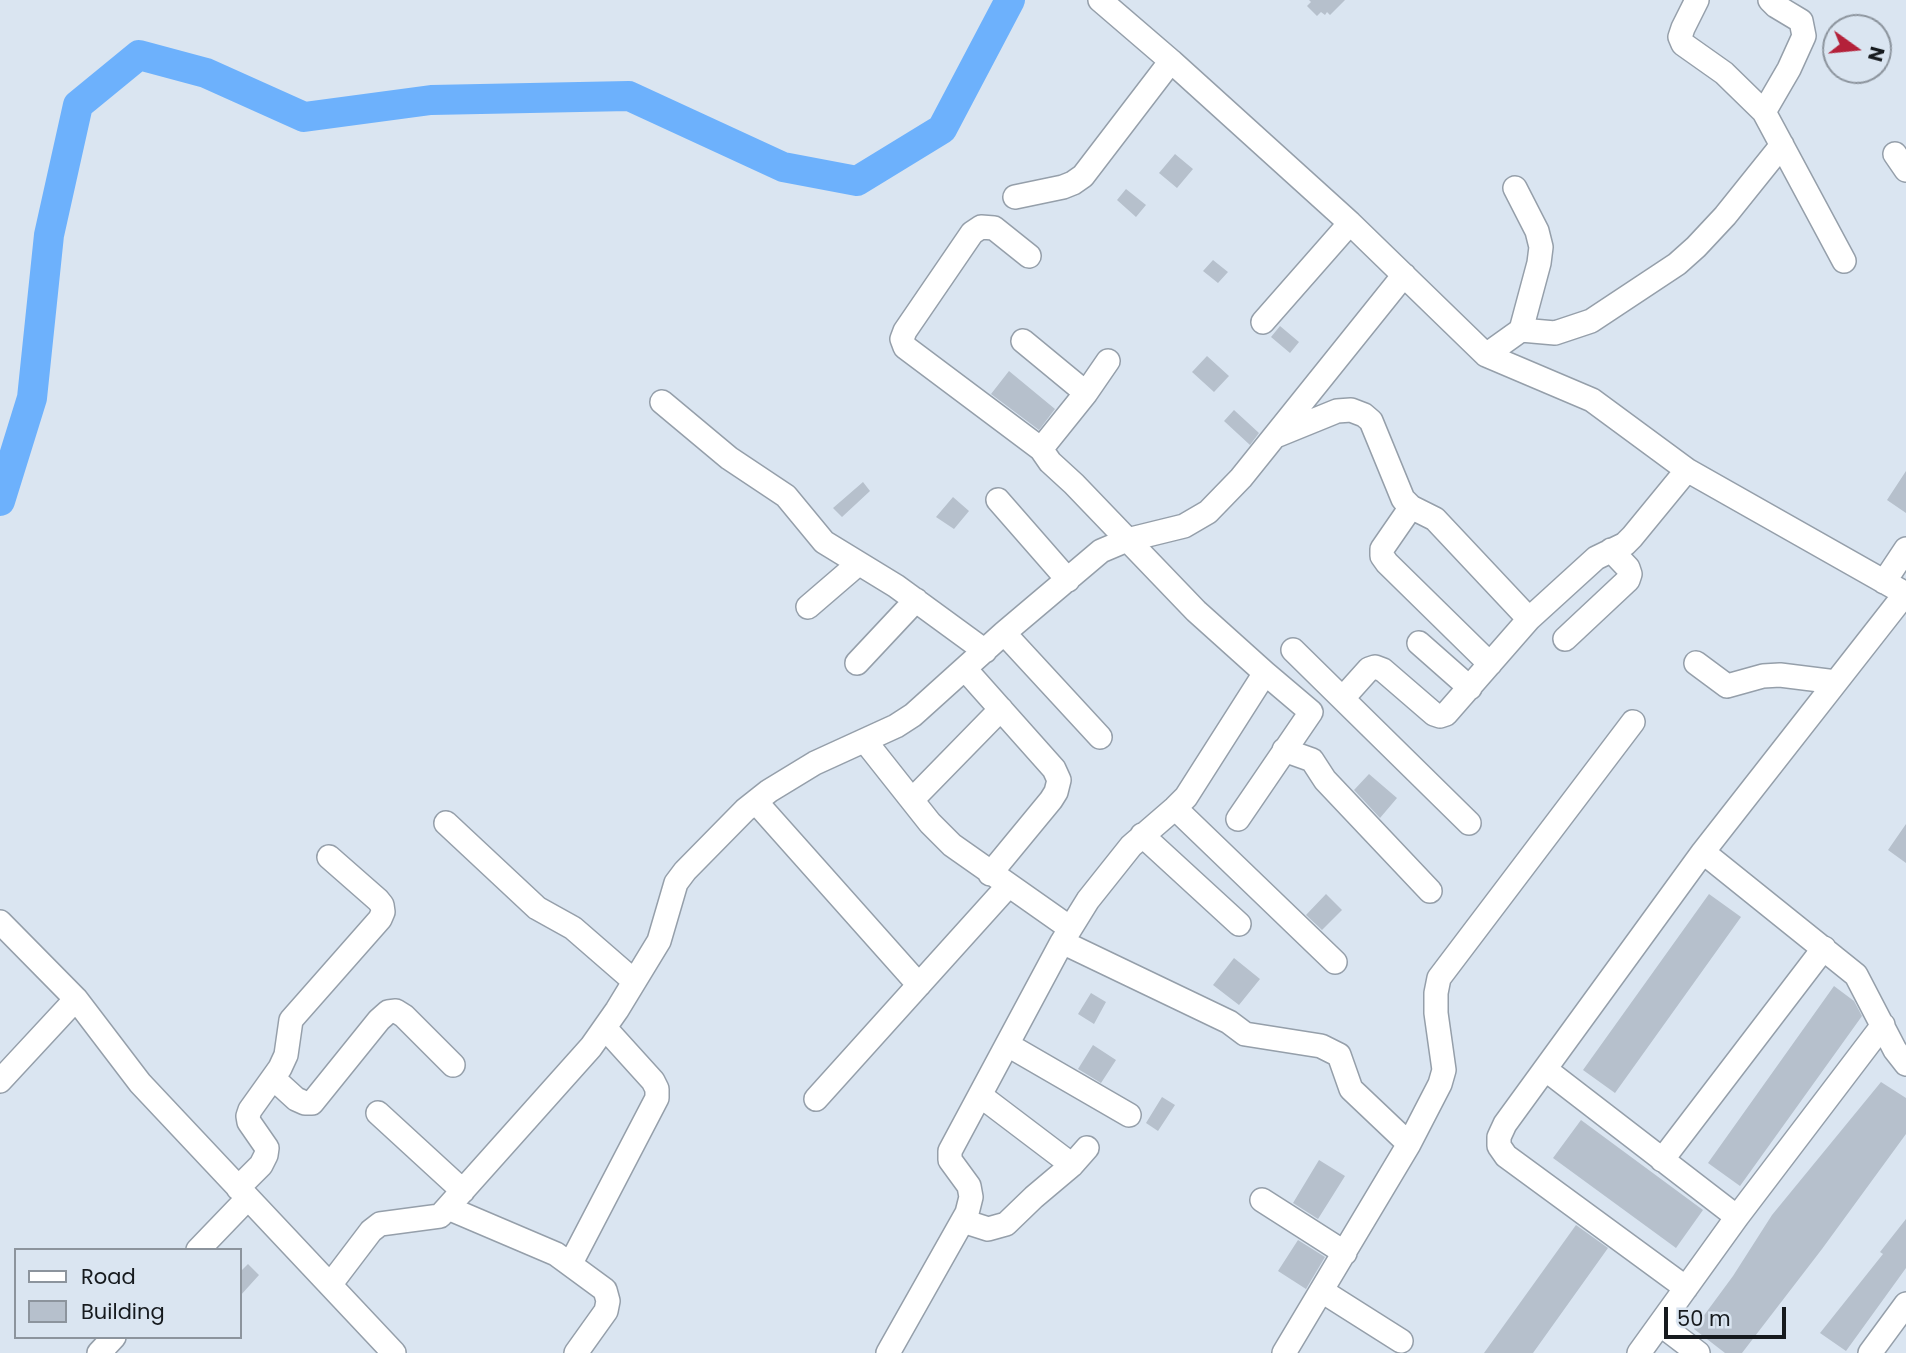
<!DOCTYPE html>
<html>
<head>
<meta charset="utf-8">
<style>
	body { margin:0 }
	#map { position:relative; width:1906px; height:1353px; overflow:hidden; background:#dae5f1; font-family:Poppins,sans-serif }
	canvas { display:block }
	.legend { position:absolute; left:14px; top:1248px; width:228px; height:91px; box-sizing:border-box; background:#dae5f1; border:2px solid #8c949d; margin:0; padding:9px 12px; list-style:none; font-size:21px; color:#161a1e }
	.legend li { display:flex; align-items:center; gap:14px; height:35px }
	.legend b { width:35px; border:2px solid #8c949d }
	.north { position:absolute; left:1822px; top:14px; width:70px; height:70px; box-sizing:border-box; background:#dae5f1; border:2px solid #8c949d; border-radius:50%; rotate:105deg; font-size:19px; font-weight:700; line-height:28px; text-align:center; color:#161a1e }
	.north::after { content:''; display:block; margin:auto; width:24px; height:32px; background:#b4213a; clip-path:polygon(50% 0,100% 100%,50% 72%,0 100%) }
	.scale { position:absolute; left:1664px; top:1307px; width:122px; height:32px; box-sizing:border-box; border:4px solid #161a1e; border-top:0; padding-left:9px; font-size:21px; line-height:24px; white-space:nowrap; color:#161a1e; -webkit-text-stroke:5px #dae5f1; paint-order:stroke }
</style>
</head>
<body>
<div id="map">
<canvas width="1906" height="1353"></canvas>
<ul class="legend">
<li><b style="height:9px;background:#fff"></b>Road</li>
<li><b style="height:19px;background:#b6c0cc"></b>Building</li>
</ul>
<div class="north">N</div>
<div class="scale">50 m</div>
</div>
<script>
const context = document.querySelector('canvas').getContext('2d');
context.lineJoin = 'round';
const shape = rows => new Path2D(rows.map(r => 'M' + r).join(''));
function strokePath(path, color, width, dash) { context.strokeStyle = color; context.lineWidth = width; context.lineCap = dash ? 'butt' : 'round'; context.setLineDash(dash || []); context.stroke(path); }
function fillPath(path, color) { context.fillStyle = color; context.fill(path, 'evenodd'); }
const river = shape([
	[0,501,32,398,49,235,78,105,139,55,206,73,304,117,431,100,629,96,783,167,857,181,942,129,1010,0]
]);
const building = shape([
	[1309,0,1345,0,1330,15,1327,12,1325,15,1321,12,1317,16,1307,6,1311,2],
	[1175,154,1193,169,1177,188,1159,173],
	[1126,189,1146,205,1136,217,1117,200],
	[1213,260,1228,272,1218,283,1203,271],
	[1280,326,1299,342,1290,353,1271,337],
	[1207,356,1229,376,1214,392,1192,372],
	[1009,371,1055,409,1039,430,991,394],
	[1234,410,1259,433,1250,445,1224,421],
	[1906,471,1906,513,1887,500],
	[863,482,870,491,842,517,833,508],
	[953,497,969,511,954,529,936,517],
	[1369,774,1397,798,1380,818,1354,790],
	[1906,824,1906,863,1888,850],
	[1326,894,1342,910,1322,930,1306,915],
	[1709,894,1741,917,1615,1093,1583,1070],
	[1234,958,1260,979,1239,1005,1213,985],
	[1834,986,1854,1001,1862,1016,1740,1186,1708,1163],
	[1091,993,1106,1002,1094,1024,1078,1014],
	[1093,1045,1116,1060,1101,1083,1078,1069],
	[1881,1082,1906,1098,1906,1134,1822,1249,1742,1353,1725,1353,1694,1329,1733,1276,1772,1215],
	[1162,1097,1175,1105,1158,1131,1146,1123],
	[1581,1120,1703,1210,1676,1248,1553,1158],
	[1319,1160,1345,1176,1318,1219,1293,1203],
	[1906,1219,1906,1268,1846,1351,1820,1333,1883,1254,1880,1252],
	[1576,1225,1608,1248,1533,1353,1484,1353],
	[1298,1240,1325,1257,1306,1289,1278,1271],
	[248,1264,259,1275,240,1296,240,1272]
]);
const minor = shape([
	[1100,0,1171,61,1350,223,1486,355,1592,400,1687,470,1906,594],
	[1697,0,1683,28,1680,37,1683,44,1724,73,1764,112,1844,261],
	[1764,112,1789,69,1804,36,1801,21,1776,6,1770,0],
	[1895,154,1906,170],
	[1515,188,1537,231,1541,247,1539,263,1521,330],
	[1015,197,1063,187,1073,183,1083,176,1171,61],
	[1263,322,1350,223],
	[1023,341,1086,393],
	[1486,355,1521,330,1555,333,1591,321,1677,264,1696,247,1725,216,1782,145],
	[662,402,729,458,786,496,824,542,896,586,985,651],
	[1278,435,1337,411,1351,410,1364,415,1371,421,1403,499,1411,507,1435,519,1529,619],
	[1041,449,1086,393,1108,361],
	[998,500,1068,580],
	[1411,507,1382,549,1382,556,1387,563,1490,664],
	[1884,582,1906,549],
	[808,607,858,564],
	[1004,633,1100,737],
	[1565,639,1628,580,1630,574,1628,568,1611,550],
	[1419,643,1470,688],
	[1293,650,1469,823],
	[857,663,916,600],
	[1696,663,1727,686,1763,676,1780,675,1836,682],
	[965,669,1054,769,1059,780,1056,792,1051,800,990,874],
	[1343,698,1369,669,1375,667,1383,670,1434,714,1440,716,1446,714,1529,619,1596,558,1625,544,1632,537,1687,470],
	[865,741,930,823,952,845,1070,928],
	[1284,750,1312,760,1325,780,1430,891],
	[912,800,1001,709],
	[756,802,919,985],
	[1175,808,1335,962],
	[1238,819,1311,712,1265,673],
	[446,823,537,908,573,928,634,981],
	[1142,835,1239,924],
	[1703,852,1905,594],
	[0,922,76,999,140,1083,394,1353],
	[1062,942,1229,1022,1245,1034,1321,1046,1339,1055,1351,1089,1409,1144],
	[1008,1045,1129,1115],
	[1545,1069,1737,1217],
	[273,1078,296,1099,305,1103,312,1103,379,1020,388,1012,396,1011,404,1016,453,1065],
	[0,1081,76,999],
	[981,1096,1072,1165],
	[816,1099,1008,886],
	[378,1113,463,1191],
	[1662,1160,1824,948],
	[238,1188,261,1165,266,1155,267,1148,249,1122,248,1116,250,1110,280,1068,286,1055,291,1020,380,919,383,912,382,905,378,900,329,857],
	[1262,1200,1345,1253],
	[448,1208,556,1254,605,1290,608,1301,606,1311,576,1353],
	[963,1221,988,1229,1006,1224,1034,1197,1072,1165,1087,1148],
	[198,1250,248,1198],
	[571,1263,657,1098,657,1089,653,1081,605,1028],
	[330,1285,371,1231,380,1224,440,1216,591,1047,617,1010,659,941,676,883,685,871,745,810,769,791,815,763,896,726,913,715,1004,633,1101,551,1127,540,1184,526,1208,512,1241,478,1404,275],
	[1686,1288,1506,1156,1499,1146,1499,1137,1505,1124,1703,852,1856,975,1895,1050,1906,1064],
	[1322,1291,1401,1341],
	[1660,1324,1698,1353],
	[99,1353,114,1337],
	[888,1353,967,1213,971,1197,969,1186,950,1160,950,1151,1062,942,1088,900,1131,846,1175,808,1186,797,1265,673,1196,611,1074,484,1050,462,1041,449,905,347,902,339,905,331,972,233,981,227,994,228,1029,256],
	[1284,1353,1409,1144,1440,1084,1444,1070,1436,1013,1436,993,1439,978,1633,722],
	[1639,1353,1737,1217,1883,1025],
	[1870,1353,1906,1304]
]);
strokePath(river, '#6db1fc', 30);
fillPath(building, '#b6c0cc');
strokePath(minor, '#959faa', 26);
strokePath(minor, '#fff', 23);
</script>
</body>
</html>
